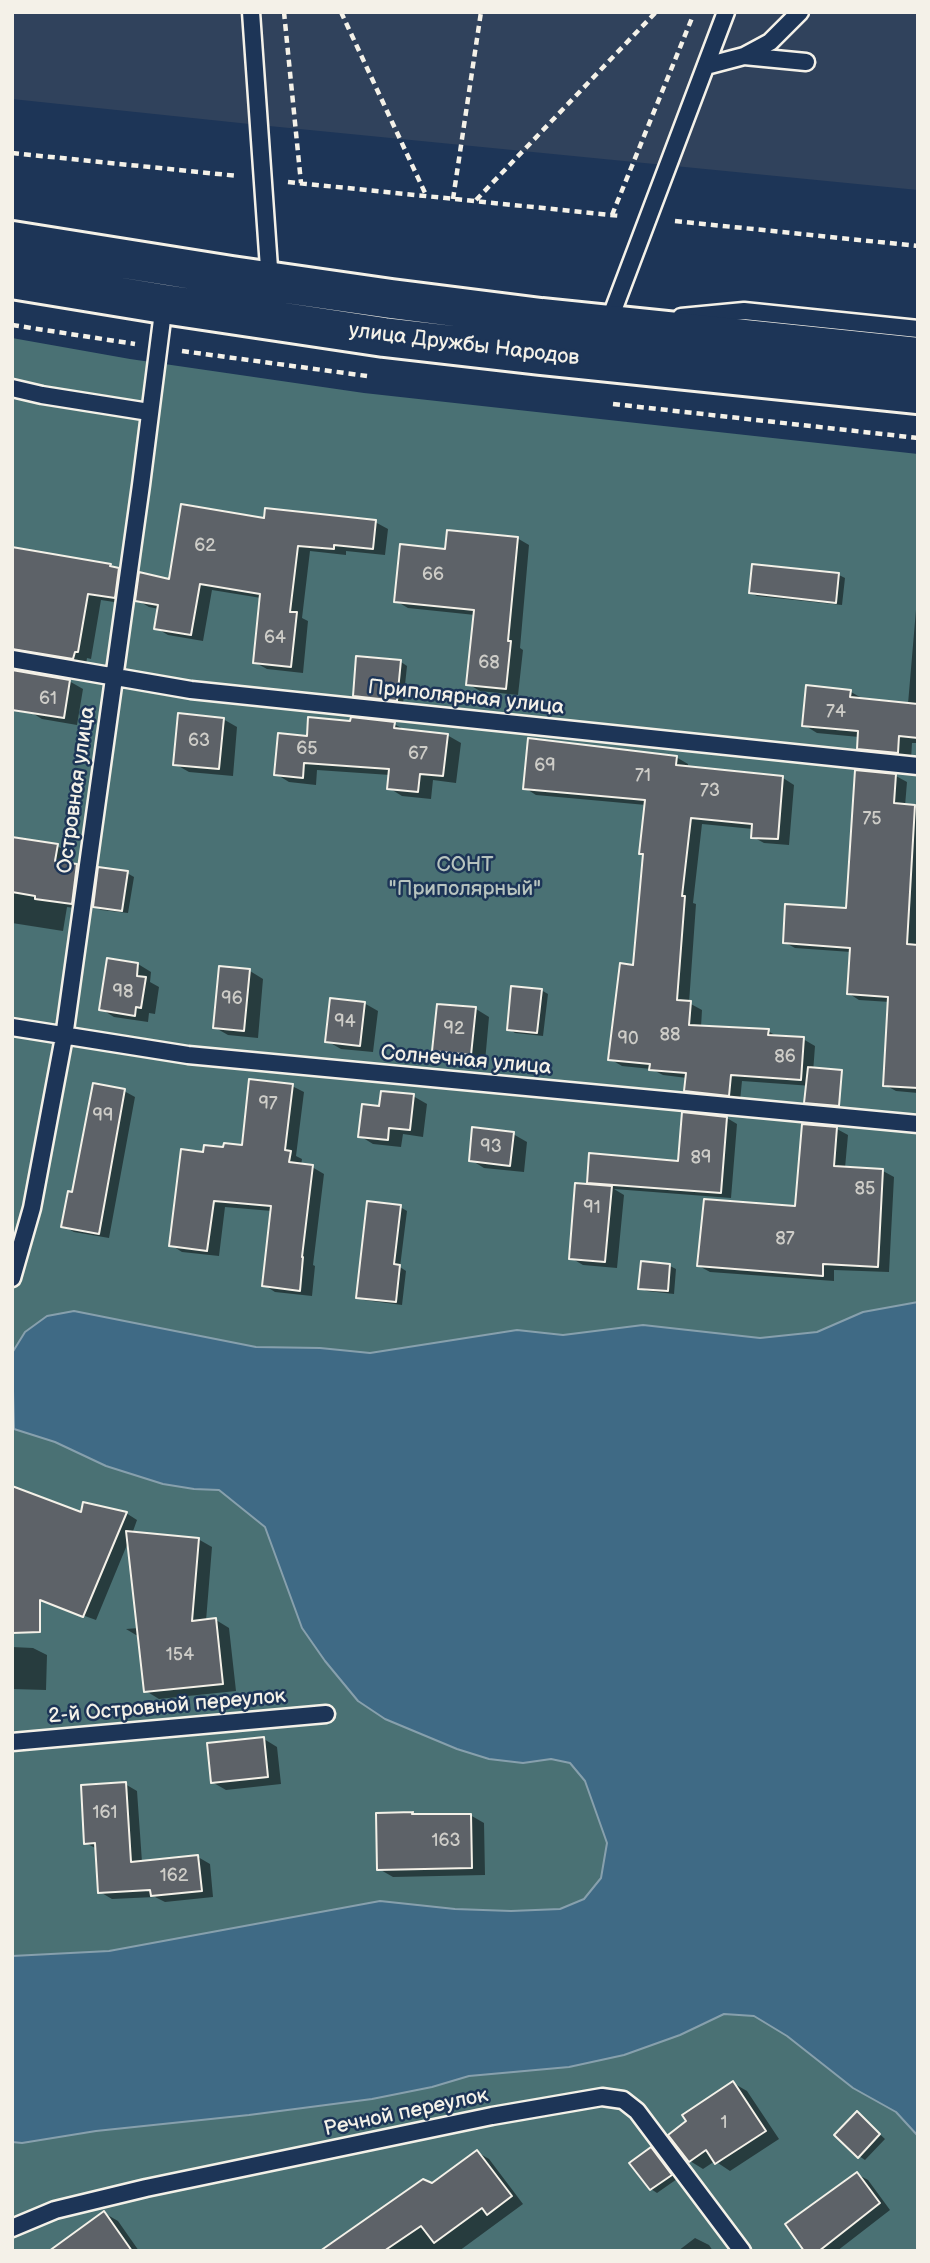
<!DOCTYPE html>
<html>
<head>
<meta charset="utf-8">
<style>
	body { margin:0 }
	#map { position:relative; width:930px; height:2263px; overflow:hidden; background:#1d3557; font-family:"Balsamiq Sans",sans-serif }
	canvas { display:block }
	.frame { position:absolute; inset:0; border:14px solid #f4f1e8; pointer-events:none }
</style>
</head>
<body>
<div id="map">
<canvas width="930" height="2263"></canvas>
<div class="frame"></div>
</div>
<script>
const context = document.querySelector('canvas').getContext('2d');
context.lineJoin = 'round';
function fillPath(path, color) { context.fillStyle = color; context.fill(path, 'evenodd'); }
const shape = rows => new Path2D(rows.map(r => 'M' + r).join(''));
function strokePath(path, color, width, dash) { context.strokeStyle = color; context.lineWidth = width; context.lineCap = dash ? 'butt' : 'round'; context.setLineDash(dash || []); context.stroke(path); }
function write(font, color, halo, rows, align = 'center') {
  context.font = font + ' "Balsamiq Sans",sans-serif'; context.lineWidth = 5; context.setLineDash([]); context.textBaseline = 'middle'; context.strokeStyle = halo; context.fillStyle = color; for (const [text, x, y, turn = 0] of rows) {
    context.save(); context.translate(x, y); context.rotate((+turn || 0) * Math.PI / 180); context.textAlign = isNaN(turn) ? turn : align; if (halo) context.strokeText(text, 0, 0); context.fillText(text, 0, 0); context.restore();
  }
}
const built = shape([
	[12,12,918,12,918,190,259,125,12,99]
]);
const green = shape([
	[12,338,130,359,364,393,918,454,918,1302,863,1312,817,1332,760,1338,643,1325,563,1335,517,1330,370,1353,320,1348,256,1347,74,1311,47,1316,25,1332,12,1353],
	[12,1427,55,1442,106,1466,163,1484,194,1489,219,1490,235,1503,265,1527,302,1628,358,1701,385,1719,457,1749,523,1763,551,1759,570,1763,585,1781,607,1843,601,1878,584,1899,560,1909,511,1911,455,1909,380,1901,109,1951,12,1956],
	[724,2014,754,2016,787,2036,853,2088,896,2112,918,2136,918,2251,12,2251,12,2142,22,2143,96,2131,372,2099,432,2087,469,2076,569,2067,624,2055,680,2035]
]);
const water = shape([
	[918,1302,918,2136,896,2112,853,2088,787,2036,754,2016,724,2014,680,2035,624,2055,569,2067,469,2076,432,2087,372,2099,249,2115,96,2131,22,2143,12,2142,12,1956,109,1951,380,1901,455,1909,511,1911,560,1909,584,1899,601,1878,607,1843,585,1781,570,1763,551,1759,523,1763,489,1759,457,1749,385,1719,358,1701,325,1661,302,1628,265,1527,219,1490,194,1489,163,1484,106,1466,55,1442,14,1429,12,1353,25,1332,47,1316,74,1311,256,1347,320,1348,370,1353,517,1330,563,1335,643,1325,760,1338,817,1332,863,1312,918,1302]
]);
const shadow = shape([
	[266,520,375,522,388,529,385,555,346,551,346,555,310,551,302,618,308,621,303,673,267,669,254,662,261,598,212,590,203,641,168,635,156,628,159,609,149,607,137,600],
	[517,538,529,545,520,648,523,650,518,695,480,691,468,684,475,615,408,608,396,601,446,551],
	[118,570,131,577,127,604,101,600,91,659,87,658,86,665,52,659,12,641],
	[839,575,845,578,842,605,757,596,751,593],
	[918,586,918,743,912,743,911,760,872,756,858,748,859,737,817,733,804,725,851,692,865,700,908,704],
	[401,662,407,666,403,704,361,699,354,695],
	[69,681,83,689,77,725,42,719,29,711],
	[223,719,237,727,233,776,189,772,175,764],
	[394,724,407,731,447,735,461,743,456,783,433,780,431,799,402,796,389,788,390,775,317,770,316,785,289,782,276,774,309,738],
	[676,757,688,764,688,768,783,778,794,785,789,845,764,843,753,837,753,829,702,824,693,903,696,904,689,1003,702,1010,701,1027,768,1031,780,1038,803,1039,815,1046,812,1086,742,1081,740,1101,697,1097,686,1090,687,1078,663,1075,651,1069,622,1066,610,1059,634,966,645,855,646,805,536,795,525,788],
	[896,776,907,782,905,806,918,808,918,1093,896,1091,885,1085,890,1002,859,1000,848,993,851,952,795,948,784,942,848,910],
	[12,839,57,846,68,852,66,865,77,866,88,872,82,909,67,907,63,931,12,923],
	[127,873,134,877,128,913,101,910,95,906],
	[138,964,151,972,150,982,159,987,155,1014,149,1013,148,1022,114,1017,101,1009],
	[220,968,250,971,263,979,258,1038,228,1035,214,1027],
	[541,990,548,994,543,1036,515,1033,509,1029],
	[364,1003,378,1011,373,1052,341,1049,327,1041],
	[438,1006,476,1009,489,1017,485,1062,447,1058,434,1050],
	[292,1086,304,1092,296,1156,302,1159,301,1166,312,1167,324,1174,313,1265,315,1266,312,1296,275,1292,264,1285,272,1211,225,1207,219,1256,182,1252,171,1245,205,1154,243,1147],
	[124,1091,135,1097,109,1238,74,1232,63,1226,74,1194],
	[413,1096,427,1104,423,1137,403,1134,401,1147,373,1144,360,1136,381,1108],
	[727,1118,737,1124,731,1198,614,1189,624,1195,617,1268,583,1265,571,1258,596,1186,588,1182,679,1163],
	[837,1129,848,1135,845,1168,883,1171,894,1177,889,1272,834,1270,834,1281,710,1272,699,1266,796,1208],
	[513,1134,527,1142,524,1172,484,1168,471,1160],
	[400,1207,407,1211,400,1267,406,1271,402,1305,364,1300,358,1297],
	[643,1263,670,1266,676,1269,674,1294,647,1291,640,1288],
	[126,1513,137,1520,132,1534,198,1539,212,1547,206,1621,216,1620,229,1628,236,1691,159,1699,146,1691,181,1651,136,1635,126,1629,139,1628,129,1540,96,1620,12,1590,82,1514],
	[12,1647,33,1648,47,1655,46,1690,12,1689],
	[264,1739,277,1747,281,1784,226,1790,212,1782],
	[125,1784,137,1791,142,1862,198,1857,210,1864,213,1897,165,1902,155,1897,112,1899,100,1892,97,1849,86,1843],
	[378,1814,470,1815,484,1823,485,1875,393,1877,379,1869],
	[733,2083,747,2091,779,2139,730,2171,715,2161,703,2169,690,2161],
	[857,2113,885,2139,865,2160,859,2156],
	[651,2149,657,2153,677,2179,657,2193,651,2189],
	[477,2152,489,2159,523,2204,459,2251,322,2251,432,2185],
	[857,2174,868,2180,890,2210,837,2251,807,2251],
	[104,2213,118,2221,139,2251,52,2251],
	[695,2238,709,2245,713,2251,678,2251]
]);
const building = shape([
	[181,504,264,518,265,508,376,520,373,549,334,545,334,549,298,546,290,612,297,612,291,667,253,663,260,594,200,584,191,635,154,629,158,605,135,601,139,572,169,579,181,504],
	[447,530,518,537,508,641,511,641,506,689,466,685,474,610,394,602,400,544,445,549,447,530],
	[12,547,111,564,110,566,119,568,115,598,88,594,78,652,75,652,73,659,12,649,12,547],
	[752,564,839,573,836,603,749,593,752,564],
	[356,656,401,660,397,701,353,696,356,656],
	[12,670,70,680,64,718,12,710,12,670],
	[806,685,851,690,850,697,918,704,918,738,899,736,898,753,857,749,858,731,802,726,806,685],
	[178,713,224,718,219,769,173,765,178,713],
	[308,717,350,721,351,717,395,722,394,728,448,734,443,776,420,774,418,792,387,789,389,769,304,763,303,778,274,775,278,733,307,736,308,717],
	[528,738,677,756,676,765,783,776,778,839,751,838,752,824,691,818,682,896,685,896,677,1000,691,1001,689,1025,769,1029,768,1035,804,1037,801,1080,731,1075,729,1096,684,1091,686,1073,649,1070,650,1064,608,1060,620,963,633,965,643,854,639,854,645,800,523,789,528,738],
	[855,770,896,774,894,803,915,805,907,944,918,945,918,1088,883,1086,888,997,847,994,850,948,783,943,785,904,846,908,855,770],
	[12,837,58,844,55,861,77,864,72,904,35,899,35,896,12,892,12,837],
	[98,867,128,871,122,911,93,907,98,867],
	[107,958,138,963,137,976,146,977,141,1008,136,1007,135,1016,99,1010,107,958],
	[219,966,250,969,244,1031,213,1028,219,966],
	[511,986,542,989,537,1033,507,1030,511,986],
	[330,998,365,1002,360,1046,325,1042,330,998],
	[437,1004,476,1007,471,1055,432,1051,437,1004],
	[808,1067,842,1070,839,1106,804,1103,808,1067],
	[249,1079,293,1084,285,1150,291,1151,289,1162,313,1165,302,1257,303,1257,300,1291,262,1286,271,1206,214,1201,207,1251,169,1246,181,1149,203,1152,204,1145,223,1147,224,1143,242,1145,249,1079],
	[93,1083,125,1089,99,1234,61,1227,68,1191,72,1192,93,1083],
	[381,1091,414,1094,410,1130,389,1128,388,1140,358,1137,362,1104,379,1106,381,1091],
	[682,1112,727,1117,721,1193,587,1183,589,1153,678,1161,682,1112],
	[802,1124,837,1127,834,1166,883,1169,878,1267,823,1264,823,1276,697,1266,704,1199,795,1206,802,1124],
	[472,1127,514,1132,510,1166,469,1161,472,1127],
	[575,1183,612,1186,605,1262,569,1259,575,1183],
	[367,1201,401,1205,394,1264,400,1265,396,1302,356,1298,367,1201],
	[641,1261,670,1264,668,1291,638,1289,641,1261],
	[12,1486,81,1512,83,1502,127,1512,83,1617,40,1600,40,1632,12,1633,12,1486],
	[126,1531,199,1538,192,1621,216,1618,223,1684,144,1692,126,1531],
	[264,1737,268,1777,211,1783,207,1743,264,1737],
	[126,1782,131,1862,198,1855,202,1891,151,1896,150,1890,98,1893,95,1843,84,1844,81,1785,126,1782],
	[413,1812,412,1814,471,1814,472,1868,377,1870,376,1813,413,1812],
	[733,2081,766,2131,715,2164,706,2150,689,2162,668,2135,686,2121,682,2115,733,2081],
	[857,2111,880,2134,858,2158,834,2135,857,2111],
	[651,2147,672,2175,650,2190,629,2163,651,2147],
	[477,2150,512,2196,487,2215,482,2208,434,2243,421,2226,384,2251,320,2251,423,2179,432,2183,477,2150],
	[857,2172,880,2203,819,2251,804,2251,785,2224,857,2172],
	[104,2211,132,2251,49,2251,104,2211]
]);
const path = shape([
	[284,12,301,183],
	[341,12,426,195],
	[12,153,238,176],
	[288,182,621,216],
	[453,199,481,12],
	[476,200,656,12],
	[612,215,692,18],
	[675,221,918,246],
	[12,325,135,344],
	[182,351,367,376],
	[613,404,918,438]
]);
const lane = shape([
	[251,12,270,282],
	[744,56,806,62],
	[706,66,744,56,770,42,800,12],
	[681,317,744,311,918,329],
	[608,324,726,12],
	[12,388,42,395,149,412],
	[12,659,191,690,918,766],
	[12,1027,188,1055,918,1124],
	[12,1278,32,1208,64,1037,141,485,164,304],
	[12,1742,326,1714],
	[12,2228,55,2210,146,2188,492,2116,602,2097,623,2100,637,2111,742,2251]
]);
const secondary = shape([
	[12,241,231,276,391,299,541,318,918,357],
	[12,279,164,304,384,337,540,355,918,394]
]);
const numberNames = [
	["62",205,546],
	["66",433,575],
	["64",275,638],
	["68",489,663],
	["61",48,699],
	["74",836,712],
	["63",199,741],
	["65",307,749],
	["67",418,754],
	["69",545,766],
	["71",643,776],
	["73",710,791],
	["75",872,819],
	["98",123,992],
	["96",232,999],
	["94",345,1022],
	["92",454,1029],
	["88",670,1035],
	["90",628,1039],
	["86",785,1057],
	["97",268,1104],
	["99",103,1116],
	["93",491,1147],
	["89",701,1158],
	["85",865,1189],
	["91",592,1208],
	["87",785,1239],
	["154",180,1655],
	["161",105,1813],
	["163",446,1841],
	["162",174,1876],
	["1",724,2123]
];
const streetNames = [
	["улица Дружбы Народов",464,345,7],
	["Приполярная улица",466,698,6],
	["Островная улица",77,790,-82],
	["Солнечная улица",466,1061,5],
	["2-й Островной переулок",167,1707,-5],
	["Речной переулок",406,2113,-12]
];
const parkNames = [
	["СОНТ",465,866],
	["\"Приполярный\"",465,890]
];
fillPath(built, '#30425c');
fillPath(green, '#4a7174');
fillPath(water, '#3f6a85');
strokePath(water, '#87a0ad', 2);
fillPath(shadow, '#0007');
fillPath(building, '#5d6268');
strokePath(building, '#f4f1e8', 2);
strokePath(lane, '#f4f1e8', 21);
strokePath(secondary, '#f4f1e8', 44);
strokePath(path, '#f4f1e8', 4.5, [7, 5]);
strokePath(lane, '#1d3557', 16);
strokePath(secondary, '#1d3557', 38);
write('18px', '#cecdc8', null, numberNames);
write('21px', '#f4f1e8', '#1d3557', streetNames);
write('21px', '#b8c4bf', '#1d3557', parkNames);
</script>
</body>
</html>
